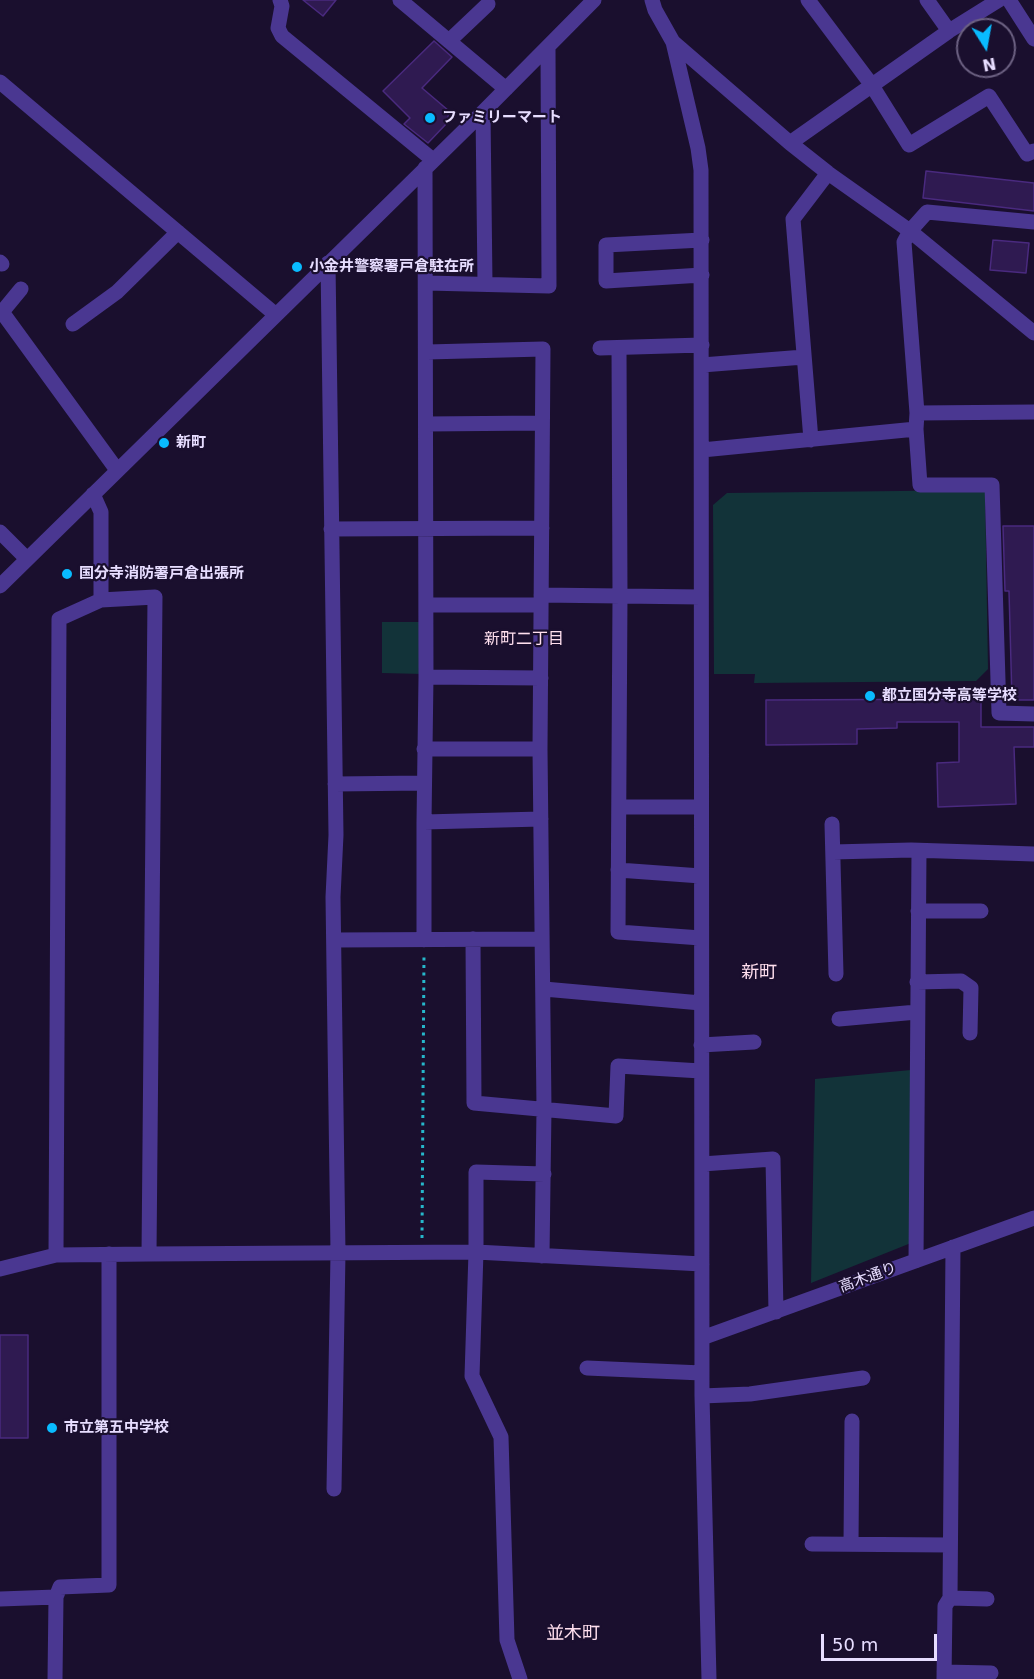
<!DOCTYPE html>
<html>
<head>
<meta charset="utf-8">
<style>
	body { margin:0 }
	#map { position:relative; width:1034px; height:1679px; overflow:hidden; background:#1a0f2e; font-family:"DejaVu Sans",sans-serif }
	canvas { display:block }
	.north { position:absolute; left:956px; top:18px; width:60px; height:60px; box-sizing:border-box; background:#1a0f2e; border:2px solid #6c6182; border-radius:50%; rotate:169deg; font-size:16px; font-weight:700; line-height:24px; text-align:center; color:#e7ddff }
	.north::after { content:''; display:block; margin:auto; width:21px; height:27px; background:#09bbff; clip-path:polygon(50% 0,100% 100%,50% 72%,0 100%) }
	.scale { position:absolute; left:821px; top:1634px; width:116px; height:27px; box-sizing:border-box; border:3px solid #e7ddff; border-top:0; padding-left:8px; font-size:18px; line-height:21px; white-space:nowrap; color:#e7ddff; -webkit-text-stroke:4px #1a0f2e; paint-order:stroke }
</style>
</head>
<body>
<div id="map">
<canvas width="1034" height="1679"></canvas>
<div class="north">N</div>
<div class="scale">50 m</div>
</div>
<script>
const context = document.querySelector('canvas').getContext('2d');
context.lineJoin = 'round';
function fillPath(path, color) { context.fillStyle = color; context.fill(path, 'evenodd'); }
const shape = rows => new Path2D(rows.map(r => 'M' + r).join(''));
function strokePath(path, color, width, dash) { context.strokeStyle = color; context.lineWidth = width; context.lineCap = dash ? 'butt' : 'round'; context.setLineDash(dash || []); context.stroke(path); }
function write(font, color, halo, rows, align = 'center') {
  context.font = font + ' "DejaVu Sans","Noto Sans JP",sans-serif'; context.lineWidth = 4.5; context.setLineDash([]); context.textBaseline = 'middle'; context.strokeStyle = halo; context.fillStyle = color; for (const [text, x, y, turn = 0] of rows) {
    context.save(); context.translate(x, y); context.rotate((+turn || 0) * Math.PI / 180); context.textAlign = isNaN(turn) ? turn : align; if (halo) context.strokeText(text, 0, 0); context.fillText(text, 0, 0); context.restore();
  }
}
const green = shape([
	[985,490,988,669,976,681,754,683,755,674,714,674,713,505,727,493],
	[382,622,423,622,423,674,382,673],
	[911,1070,916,1241,811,1283,815,1079]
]);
const building = shape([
	[303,0,336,0,323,16,303,0],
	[434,41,452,57,422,88,449,111,447,123,428,143,404,124,410,118,383,91,434,41],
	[926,171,1034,183,1034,211,923,198,926,171],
	[993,240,1029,243,1026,273,990,270,993,240],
	[1003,526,1034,526,1034,700,1012,700,1009,591,1005,591,1003,526],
	[981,699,981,727,1034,727,1034,747,1014,747,1016,804,938,807,937,763,959,762,959,722,897,722,897,728,857,729,857,744,766,745,766,700,981,699],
	[0,1335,28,1335,28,1438,0,1438,0,1335]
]);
const path = shape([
	[422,1238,424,953]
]);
const minor = shape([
	[280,0,282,6,278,28,282,36,433,160],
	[400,0,506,89],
	[652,0,655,10,673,42,698,148,701,170,702,1396,709,1679],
	[808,0,871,84,909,145,989,96,1027,154,1034,151],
	[927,0,949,31],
	[1009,0,1034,39],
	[449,41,488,4],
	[673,42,790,143,828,173,910,231,1034,333],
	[0,82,276,315],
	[483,112,485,284],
	[790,143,949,31,999,0],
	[1034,222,927,212,910,231,904,242,917,413,916,429,920,485,992,485,999,713,1034,714],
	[702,240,606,245,606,281,702,275],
	[0,262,2,264],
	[328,263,336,835,333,897,338,1253,334,1489],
	[427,283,549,286,548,47],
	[21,289,2,312,117,470],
	[73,324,117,292,178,232],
	[600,348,702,345],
	[619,348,620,596,618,932,701,938],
	[427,352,543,349,540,749,544,1109,542,1256],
	[702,365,804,357],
	[917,413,1034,412],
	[426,424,542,423],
	[811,440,793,219,828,173],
	[702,450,916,429],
	[93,494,101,512,101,600,155,597,149,1254],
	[331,529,542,528],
	[0,532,27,559],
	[0,586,483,112,594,0],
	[541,595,701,597],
	[427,605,541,605],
	[426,677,541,678],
	[424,749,540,749],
	[335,784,424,783],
	[619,807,701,807],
	[424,822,541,819],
	[832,824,836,974],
	[833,852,911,850,1034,854],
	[618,870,701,876],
	[918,911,981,911],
	[473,939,474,1103,616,1116,618,1066,701,1071],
	[334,940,542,939],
	[424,940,424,822,426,677,425,168],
	[917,982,961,981,971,988,970,1033],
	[544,989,701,1003],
	[839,1019,917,1012],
	[701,1045,754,1042],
	[702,1164,773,1159,776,1312],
	[56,1255,59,619,101,600],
	[916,1261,919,851],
	[0,1269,56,1255,149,1254,476,1252,702,1264],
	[702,1338,1034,1218],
	[587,1368,702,1373],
	[702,1396,750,1394,863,1378],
	[812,1544,950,1545],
	[851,1544,852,1421],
	[56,1597,60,1587,109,1585,109,1254],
	[950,1598,987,1599],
	[0,1599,56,1597,55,1679],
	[944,1672,991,1673],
	[520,1679,507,1640,501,1437,472,1376,476,1252,476,1172,544,1174],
	[944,1679,945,1606,950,1598,953,1247]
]);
const markers = [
	[430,118,6,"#09bbff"],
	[297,267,6,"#09bbff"],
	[164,443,6,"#09bbff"],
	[67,574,6,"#09bbff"],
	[870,696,6,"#09bbff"],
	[52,1428,6,"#09bbff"]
];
const poiNames = [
	["ファミリーマート",442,118],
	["小金井警察署戸倉駐在所",309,267],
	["新町",176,443],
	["国分寺消防署戸倉出張所",79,574],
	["都立国分寺高等学校",882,696],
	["市立第五中学校",64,1428]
];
const streetNames = [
	["高木通り",868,1278,-20]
];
const neighbourhoodNames = [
	["新町二丁目",524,640]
];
const quarterNames = [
	["新町",759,973],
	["並木町",573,1634]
];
fillPath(green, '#123339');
fillPath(building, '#2f1a51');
strokePath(building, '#4a2a7f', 1.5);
strokePath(path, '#26b7ca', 3, [3, 4.5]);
strokePath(minor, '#4a3791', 15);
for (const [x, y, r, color] of markers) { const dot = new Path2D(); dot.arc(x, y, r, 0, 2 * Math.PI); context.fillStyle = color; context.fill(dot); strokePath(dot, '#1a0f2e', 2); }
write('bold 15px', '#e7ddff', '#1a0f2e', poiNames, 'left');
write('15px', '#e7ddff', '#1a0f2e', streetNames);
write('16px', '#ffdfee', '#1a0f2e', neighbourhoodNames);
write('18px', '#ffdfee', '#1a0f2e', quarterNames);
</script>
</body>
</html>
